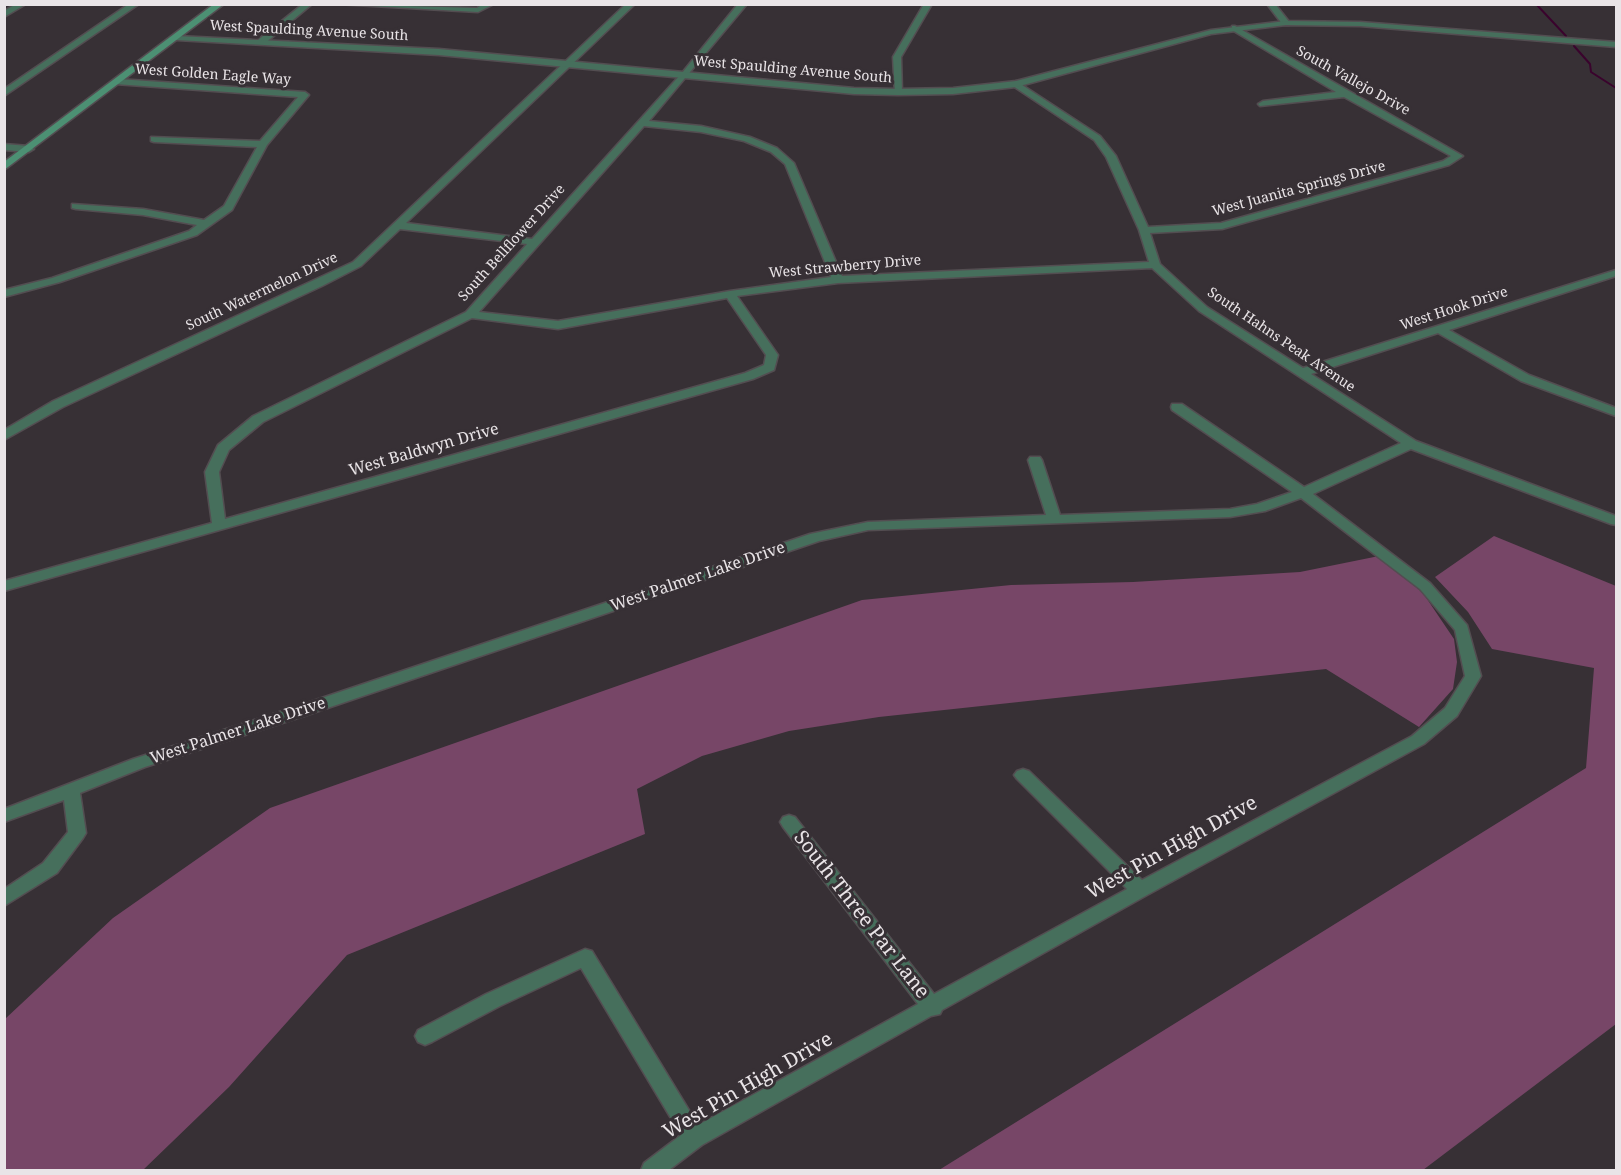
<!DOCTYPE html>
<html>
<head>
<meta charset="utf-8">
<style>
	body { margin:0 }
	#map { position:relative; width:1621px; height:1175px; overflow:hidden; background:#373035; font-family:"Noto Serif",serif }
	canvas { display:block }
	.frame { position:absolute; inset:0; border:6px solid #e9e4e7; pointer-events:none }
</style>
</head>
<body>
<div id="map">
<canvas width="1621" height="1175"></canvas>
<div class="frame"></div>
</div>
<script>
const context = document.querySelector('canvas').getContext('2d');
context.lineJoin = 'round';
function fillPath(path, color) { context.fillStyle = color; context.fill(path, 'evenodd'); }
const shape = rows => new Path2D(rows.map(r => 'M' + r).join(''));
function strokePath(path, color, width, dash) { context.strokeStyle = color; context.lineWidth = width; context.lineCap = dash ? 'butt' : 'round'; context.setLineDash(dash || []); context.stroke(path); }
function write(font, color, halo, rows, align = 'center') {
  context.font = font + ' "Noto Serif",serif'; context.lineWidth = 6; context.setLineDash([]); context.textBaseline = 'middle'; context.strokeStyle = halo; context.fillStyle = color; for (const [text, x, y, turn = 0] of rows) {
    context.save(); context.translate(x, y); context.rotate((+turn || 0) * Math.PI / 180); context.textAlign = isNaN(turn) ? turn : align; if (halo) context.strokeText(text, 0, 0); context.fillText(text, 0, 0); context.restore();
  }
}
const green = shape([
	[1494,536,1616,586,1616,1024,1423,1170,939,1170,1586,768,1594,668,1492,649,1468,612,1435,577],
	[1379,556,1423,593,1454,639,1457,662,1453,689,1419,727,1326,669,879,717,789,731,702,756,637,789,645,834,347,955,229,1087,143,1170,5,1170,5,1019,113,918,270,808,862,600,1011,585,1133,582,1300,572]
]);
const stream = shape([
	[1536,4,1566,36],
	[1574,46,1590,64,1591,72,1616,88]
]);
const minor = shape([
	[16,4,26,4,4,17,4,11,16,4],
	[129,4,139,4,4,96,4,89,129,4],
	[303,4,312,4,264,44,258,44,258,40,303,4],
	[337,4,477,8,483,4,494,4,478,12,337,4],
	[626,4,635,4,406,223,532,239,682,73,738,4,747,4,649,121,701,126,750,137,777,148,794,163,842,276,1149,262,1139,230,1106,157,1094,140,1013,86,1012,84,1016,81,1100,136,1116,156,1148,227,1221,223,1443,161,1451,156,1344,97,1260,106,1258,104,1263,101,1336,92,1232,30,1232,26,1235,26,1463,156,1449,165,1222,229,1150,233,1160,264,1207,307,1303,368,1616,270,1616,276,1449,330,1529,375,1616,408,1616,416,1521,381,1438,333,1311,374,1416,441,1616,516,1616,525,1611,524,1411,449,1313,494,1430,583,1467,625,1481,676,1457,716,1424,744,1147,895,942,1010,940,1014,931,1016,702,1145,669,1170,641,1170,644,1163,681,1135,581,968,500,1006,432,1042,425,1045,418,1042,415,1036,418,1030,486,994,585,949,592,951,698,1125,918,1004,783,827,780,822,783,817,789,815,795,817,934,994,1127,889,1017,779,1014,775,1017,771,1023,769,1029,771,1142,880,1412,736,1445,708,1465,676,1455,630,1420,589,1301,498,1265,511,1230,517,868,530,819,541,304,716,145,767,80,793,86,833,83,838,57,873,4,906,4,889,43,863,68,832,64,800,4,822,4,809,133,759,292,708,810,534,868,522,1046,515,1028,460,1030,457,1040,457,1042,460,1060,515,1230,509,1257,504,1292,492,1172,410,1171,407,1172,404,1182,404,1304,487,1401,443,1199,311,1152,268,838,283,737,296,778,355,774,370,753,379,4,591,4,581,212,523,205,472,218,445,253,416,466,312,527,244,400,229,361,266,322,286,63,407,4,440,4,430,53,401,353,262,626,4],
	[644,126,701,132,744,141,771,152,785,164,831,277,730,291,558,321,479,312,644,126],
	[727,298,766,355,764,365,745,373,225,519,219,472,229,450,263,422,472,318,558,329,727,298],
	[924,4,932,4,901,57,902,92,895,94,893,57,924,4],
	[1267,4,1275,4,1290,23,1289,25,1283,25,1267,4],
	[118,79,305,92,309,95,267,145,232,210,197,235,60,282,4,297,4,290,52,278,189,231,197,225,143,215,76,209,72,208,72,204,143,209,204,220,224,206,257,147,154,142,151,141,151,137,260,141,298,97,115,84,114,82,118,79],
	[4,144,29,146,34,149,29,152,4,150,4,144]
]);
const tertiary = shape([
	[1286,21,1360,22,1616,42,1616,47,1360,26,1286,25,1211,34,1016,87,953,94,898,95,854,94,439,55,177,40,173,38,177,36,439,49,854,88,898,89,953,88,1016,81,1211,30,1286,21]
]);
const secondary = shape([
	[214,4,224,4,4,170,4,162,214,4]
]);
const farStreetnames = [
	["West Spaulding Avenue South",309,31,3],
	["West Spaulding Avenue South",793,70,5],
	["West Golden Eagle Way",213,75,4],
	["South Vallejo Drive",1353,81,29],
	["West Juanita Springs Drive",1299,189,-15],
	["South Bellflower Drive",512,243,-48],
	["West Strawberry Drive",845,267,-5],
	["South Watermelon Drive",262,292,-25],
	["West Hook Drive",1454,309,-18],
	["South Hahns Peak Avenue",1281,340,34]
];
const streetNames = [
	["West Baldwyn Drive",424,450,-16],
	["West Palmer Lake Drive",698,577,-19],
	["West Palmer Lake Drive",238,731,-18]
];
const nearStreetnames = [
	["West Pin High Drive",1172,848,-29],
	["South Three Par Lane",861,915,52],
	["West Pin High Drive",748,1086,-30]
];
fillPath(green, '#774667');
strokePath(stream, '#3a032d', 2);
strokePath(minor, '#534d51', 3);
strokePath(tertiary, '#534d51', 3);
strokePath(secondary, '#534d51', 3);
fillPath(minor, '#466f5c');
fillPath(tertiary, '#466f5c');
fillPath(secondary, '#4c9073');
write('14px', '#e9e4e7', '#373035', farStreetnames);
write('16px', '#e9e4e7', '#373035', streetNames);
write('20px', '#e9e4e7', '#373035', nearStreetnames);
</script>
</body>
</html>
